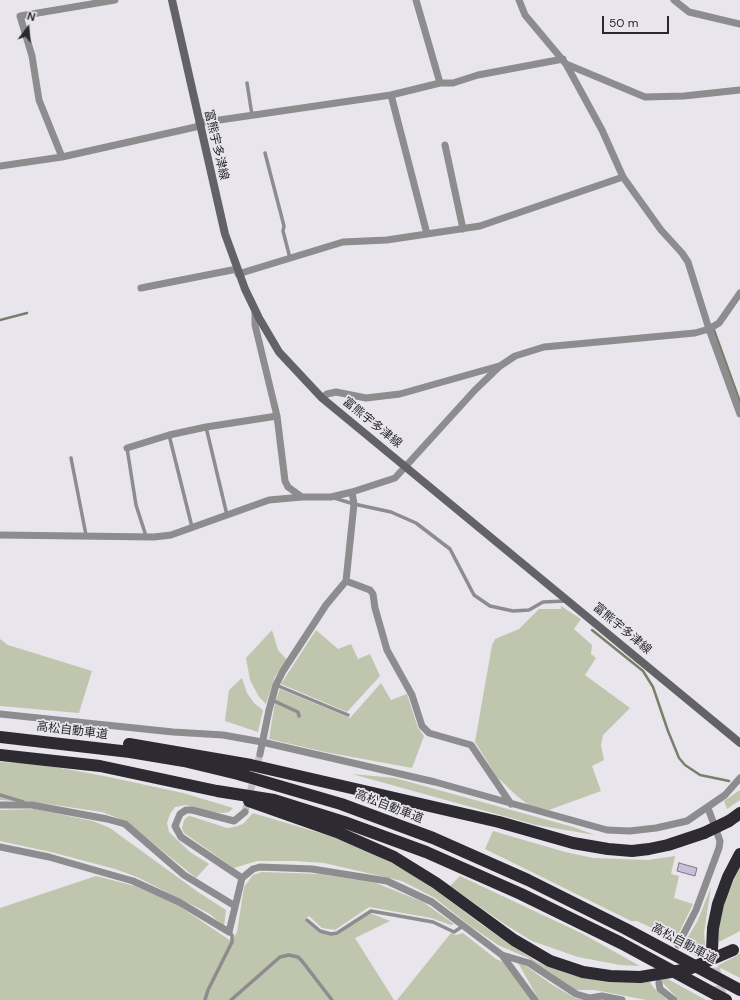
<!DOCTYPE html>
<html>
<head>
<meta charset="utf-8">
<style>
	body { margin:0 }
	#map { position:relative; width:740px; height:1000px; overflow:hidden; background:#e8e5ed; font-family:"DM Sans",sans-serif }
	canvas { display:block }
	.north { position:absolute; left:8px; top:8px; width:40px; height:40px; -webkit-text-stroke:3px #e8e5ed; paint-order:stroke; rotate:16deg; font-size:11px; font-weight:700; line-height:16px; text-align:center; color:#29282b }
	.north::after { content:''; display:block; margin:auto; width:14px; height:18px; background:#29282b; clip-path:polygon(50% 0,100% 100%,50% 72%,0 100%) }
	.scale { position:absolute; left:602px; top:16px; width:67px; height:18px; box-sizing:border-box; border:2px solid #29282b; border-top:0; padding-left:5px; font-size:12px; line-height:14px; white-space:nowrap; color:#29282b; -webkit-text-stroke:3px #e8e5ed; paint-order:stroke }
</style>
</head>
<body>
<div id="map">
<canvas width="740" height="1000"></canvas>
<div class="north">N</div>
<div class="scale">50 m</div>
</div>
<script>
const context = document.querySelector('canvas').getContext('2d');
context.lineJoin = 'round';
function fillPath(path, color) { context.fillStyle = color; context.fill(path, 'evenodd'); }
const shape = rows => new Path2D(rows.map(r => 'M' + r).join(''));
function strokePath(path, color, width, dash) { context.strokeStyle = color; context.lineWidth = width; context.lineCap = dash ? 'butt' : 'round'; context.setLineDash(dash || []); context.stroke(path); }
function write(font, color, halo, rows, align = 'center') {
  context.font = font + ' "DM Sans","Noto Sans JP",sans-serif'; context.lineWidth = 3.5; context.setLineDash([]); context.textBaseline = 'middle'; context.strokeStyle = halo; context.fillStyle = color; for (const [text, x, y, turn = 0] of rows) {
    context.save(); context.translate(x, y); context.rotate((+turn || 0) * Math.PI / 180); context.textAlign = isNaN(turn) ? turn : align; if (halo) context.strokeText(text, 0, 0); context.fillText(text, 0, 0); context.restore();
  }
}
const green = shape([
	[561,606,581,619,574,629,592,645,591,654,596,658,585,675,630,708,603,735,601,746,604,760,592,766,601,791,549,810,530,806,517,796,497,777,475,742,492,645,495,639,519,629,539,609,561,609],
	[272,630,278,650,287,660,275,677,266,704,259,697,250,680,246,658],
	[316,630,338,649,351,644,358,659,370,654,380,676,347,712,281,684],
	[0,639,8,645,92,671,79,713,0,706],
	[242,678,247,693,254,703,263,710,258,732,225,721,229,690],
	[381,683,391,700,407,694,418,728,424,736,412,768,325,752,269,739,275,702,280,689,350,718],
	[0,762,39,764,104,776,183,793,233,808,229,812,223,813,210,812,186,805,175,807,170,814,167,823,169,832,190,852,209,864,196,878,128,823,115,817,102,812,41,803,0,800],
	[352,774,395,778,573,827,595,835,536,825],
	[740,790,740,800,727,809,724,801],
	[35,809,93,821,110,828,198,892,226,910,224,926,210,914,137,877,115,869,51,852,0,841,0,810],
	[253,813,330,836,360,847,405,870,438,892,482,925,537,962,572,975,629,982,650,982,654,988,667,1000,646,1000,595,990,574,990,540,968,528,958,498,945,469,925,435,898,402,881,324,863,295,861,257,861,234,868,184,833,182,828,184,820,187,817,190,816,227,828,234,827,243,824],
	[493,831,565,852,593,858,648,860,675,856,671,874,679,876,674,898,693,904,674,943,655,933,652,928,637,921,631,921,485,849],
	[740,867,740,931,719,942,719,926,723,904],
	[262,872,320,874,376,883,423,902,454,924,451,925,431,918,369,907,335,930,322,928,309,916,305,919,320,932,337,934,370,913,390,921,355,938,394,1000,0,1000,0,908,96,876,135,886,176,904,231,941,237,932,244,887,253,875],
	[460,876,583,934,640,966,620,965,578,957,532,941,506,925,450,886],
	[711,887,704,933,706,952,696,957,684,944,698,920],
	[451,933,456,935,463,933,496,959,503,962,531,1000,397,1000],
	[740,953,740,978,717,966,736,956],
	[517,961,526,966,551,984,575,998,589,1000,539,1000],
	[666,978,706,1000,679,1000,660,980]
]);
const stream = shape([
	[0,320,27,313],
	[714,330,740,402],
	[592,630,643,671,653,687,668,731,679,758,685,765,700,775,729,781]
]);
const building = shape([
	[679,863,697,868,695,876,677,871,679,863]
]);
const streetTunnel = shape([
	[245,812,260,754]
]);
const highwayTunnel = shape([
	[712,950,715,974,722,1000]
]);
const lane = shape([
	[247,83,252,115],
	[265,153,284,226,283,231,290,258],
	[206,427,227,515],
	[169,435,192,527],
	[127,448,136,505,146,536],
	[71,458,86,535],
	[334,498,354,504,391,512,416,523,450,549,474,595,490,606,513,611,529,610,543,602,566,601],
	[276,685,348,715],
	[272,700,298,712,299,716],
	[0,795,23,802],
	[307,920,320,931,331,934,337,933,371,911,433,922,454,932,463,926],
	[205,1000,208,990,232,942,232,935,229,932],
	[231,1000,280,957,289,955,298,957,302,961,332,1000]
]);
const street = shape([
	[416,0,440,83],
	[519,0,525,15,566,64,602,130,623,177,661,230,682,253,688,262,709,329,740,414],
	[674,0,689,12,740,24],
	[566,64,645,97,684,96,740,90],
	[391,95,427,234],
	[199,123,391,95,440,83,453,83,478,75,563,59],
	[445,145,463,229],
	[62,157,39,100,32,56,20,16,115,0],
	[0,166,62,157,200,126],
	[238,274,343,242,387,240,480,226,623,177],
	[141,288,237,269],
	[255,311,255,325,277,416,285,481,288,487,302,497],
	[322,398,327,394,336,392,366,398,400,394,499,366],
	[127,448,169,435,206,427,277,416],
	[0,535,154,537,171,535,269,500,302,497,331,497,352,492,395,478,475,390,500,366,515,356,544,347,695,333,709,329,719,323,740,293],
	[346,581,370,590,373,594,375,608,387,650,412,695,422,726,429,733,471,745,511,804],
	[0,714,173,732,223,735,262,742,435,782,607,830,630,831,656,828,687,821,725,795,740,778],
	[260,754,269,710,276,685,283,671,326,605,346,581,354,504,352,492],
	[0,805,32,805,107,819,125,824,184,875,235,906],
	[0,847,49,857,133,881,179,902,229,932,242,878,253,869,260,867,312,869,387,881,432,902,502,955,535,1000],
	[242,878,181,837,175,826,180,814,186,810,192,810,234,821,245,812],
	[678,945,696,910,719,848,720,841,708,808],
	[502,955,529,963,576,994,590,998,602,996,622,1000],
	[659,983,660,989,674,1000]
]);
const secondary = shape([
	[172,0,225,234,245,289,259,318,279,352,322,398,740,743]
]);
const highway = shape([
	[0,737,130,752,184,761,238,774,341,804,433,838,528,880,626,929,740,990],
	[129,744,251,765,499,822,573,843,608,849,632,851,649,849,668,845,704,833],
	[0,755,100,766,217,791,274,800,344,822,426,852,521,894,621,943,726,1000],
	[249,801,337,832,394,857,436,883,514,940,550,961,583,972,610,976,640,977],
	[729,821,740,813],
	[712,950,713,928,718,904,728,877,740,854]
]);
const highwayBridge = shape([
	[704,833,729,821],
	[640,977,689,969,733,950]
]);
const streetNames = [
	["富熊宇多津線",216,145,77],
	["富熊宇多津線",372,423,39],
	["富熊宇多津線",622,629,40],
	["高松自動車道",72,731,7],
	["高松自動車道",389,807,21],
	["高松自動車道",684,944,28]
];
fillPath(green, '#bfc6ad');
strokePath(stream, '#7a7f6a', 2.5);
fillPath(building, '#c9bedd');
strokePath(building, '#7a777e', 1);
strokePath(streetTunnel, '#c2bfc6', 7, [7, 3.5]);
strokePath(highwayTunnel, '#c2bfc6', 12, [12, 6]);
strokePath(lane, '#8d8c8f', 3.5);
strokePath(street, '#8d8c8f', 7);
strokePath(secondary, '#636266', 8);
strokePath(highway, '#2d2b31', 12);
strokePath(highwayBridge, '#2d2b31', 12);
write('12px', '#29282b', '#e8e5ed', streetNames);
</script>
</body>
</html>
